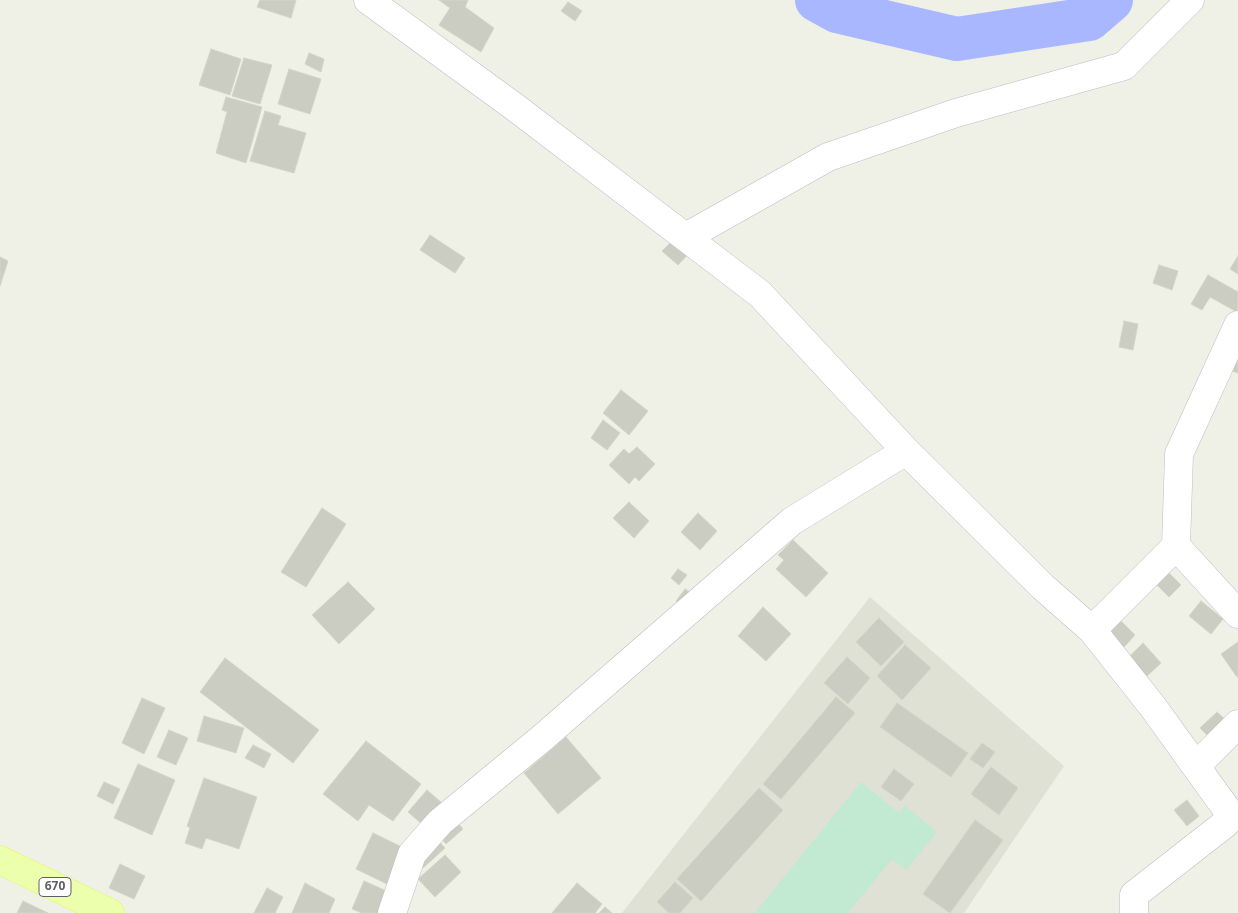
<!DOCTYPE html>
<html>
<head>
<meta charset="utf-8">
<style>
	body { margin:0 }
	canvas { display:block; background:#eff0e6 }
</style>
</head>
<body>
<canvas width="1238" height="913"></canvas>
<script>
const context = document.querySelector('canvas').getContext('2d');
context.lineJoin = 'round';
function fillPath(path, color) { context.fillStyle = color; context.fill(path, 'evenodd'); }
const shape = rows => new Path2D(rows.map(r => 'M' + r).join(''));
function strokePath(path, color, width, dash) { context.strokeStyle = color; context.lineWidth = width; context.lineCap = dash ? 'butt' : 'round'; context.setLineDash(dash || []); context.stroke(path); }
function write(font, color, halo, rows, align = 'center') {
  context.font = font + ' "Open Sans",sans-serif'; context.lineWidth = 4; context.setLineDash([]); context.textBaseline = 'middle'; context.strokeStyle = halo; context.fillStyle = color; for (const [text, x, y, turn = 0] of rows) {
    context.save(); context.translate(x, y); context.rotate((+turn || 0) * Math.PI / 180); context.textAlign = isNaN(turn) ? turn : align; if (halo) context.strokeText(text, 0, 0); context.fillText(text, 0, 0); context.restore();
  }
}
const education = shape([
	[870,597,1064,766,964,913,622,913]
]);
const green = shape([
	[861,782,899,813,905,806,937,832,906,870,892,859,848,913,755,913]
]);
const river = shape([
	[817,0,837,11,957,39,1089,19,1111,0]
]);
const building = shape([
	[260,0,296,0,291,18,257,7,260,0],
	[439,0,468,0,465,7,494,28,481,52,439,25,450,8,439,0],
	[568,2,582,11,575,21,561,11,568,2],
	[211,49,241,59,230,95,199,85,211,49],
	[309,53,324,59,321,72,305,64,309,53],
	[244,58,272,65,260,104,232,96,244,58],
	[289,69,321,79,310,114,278,104,289,69],
	[226,97,262,107,246,163,216,153,227,112,222,110,226,97],
	[265,111,281,116,278,125,306,133,294,173,250,161,265,111],
	[430,235,465,258,455,273,420,250,430,235],
	[677,236,692,250,678,265,662,251,677,236],
	[1238,256,1238,274,1230,269,1238,256],
	[0,257,8,261,0,286,0,257],
	[1159,265,1178,271,1172,290,1153,283,1159,265],
	[1208,275,1238,292,1237,312,1210,297,1202,310,1191,304,1208,275],
	[1124,321,1138,324,1133,350,1119,347,1124,321],
	[1238,354,1238,373,1230,370,1238,354],
	[621,390,648,411,629,435,603,413,621,390],
	[603,420,620,433,607,450,591,438,603,420],
	[637,447,655,464,639,481,635,477,629,484,609,465,624,449,629,454,637,447],
	[629,502,649,521,634,538,613,518,629,502],
	[322,508,346,524,306,587,281,572,322,508],
	[698,513,717,531,700,550,681,532,698,513],
	[793,540,828,573,806,597,776,569,784,560,778,555,793,540],
	[678,569,687,575,679,585,671,578,678,569],
	[1167,571,1181,585,1169,597,1155,583,1167,571],
	[348,582,375,609,339,644,312,615,348,582],
	[685,589,690,592,681,604,676,601,685,589],
	[1201,601,1223,619,1211,634,1189,616,1201,601],
	[763,607,791,634,766,661,738,636,763,607],
	[879,618,904,642,881,666,856,642,879,618],
	[1120,620,1135,635,1124,647,1109,632,1120,620],
	[1238,642,1238,677,1237,677,1221,654,1238,642],
	[1143,643,1161,663,1146,677,1128,658,1143,643],
	[905,645,931,668,902,700,877,676,905,645],
	[847,657,870,678,848,704,824,683,847,657],
	[225,658,319,730,293,763,200,692,225,658],
	[836,697,855,713,781,799,763,784,836,697],
	[142,698,165,708,144,754,122,743,142,698],
	[897,703,968,753,951,777,880,727,897,703],
	[1217,712,1229,723,1212,740,1200,728,1217,712],
	[204,716,244,728,236,753,197,741,204,716],
	[169,730,188,738,176,765,157,757,169,730],
	[566,737,601,778,558,814,524,773,566,737],
	[366,741,421,784,393,821,369,805,358,821,323,794,366,741],
	[982,743,995,752,983,768,970,759,982,743],
	[253,745,271,754,264,768,245,758,253,745],
	[138,764,175,780,152,835,114,818,138,764],
	[991,767,1018,788,999,815,971,794,991,767],
	[894,769,914,784,901,801,881,787,894,769],
	[204,778,257,797,239,849,206,838,202,849,185,843,190,828,187,826,204,778],
	[104,782,120,789,113,804,97,796,104,782],
	[759,788,783,810,701,901,677,879,759,788],
	[427,790,442,803,423,825,408,812,427,790],
	[1187,800,1199,816,1187,826,1174,810,1187,800],
	[975,820,1003,840,950,913,923,894,975,820],
	[456,821,463,829,446,844,440,837,456,821],
	[373,833,406,849,389,885,356,869,373,833],
	[436,838,445,848,423,868,415,858,436,838],
	[445,855,461,872,435,897,418,879,445,855],
	[120,864,145,876,134,899,109,888,120,864],
	[364,881,391,893,382,913,362,913,352,909,364,881],
	[675,882,693,898,680,913,669,913,657,902,675,882],
	[305,883,335,899,329,913,292,913,305,883],
	[577,883,602,904,595,913,552,913,577,883],
	[267,888,283,897,275,913,254,913,267,888],
	[23,901,48,913,17,913,23,901],
	[605,907,612,913,599,913,605,907]
]);
const minor = shape([
	[368,0,516,108,760,294,906,451,1043,587,1092,630,1153,707,1228,811,1226,823,1134,895,1134,913],
	[686,237,828,157,956,113,1124,66,1190,0],
	[1176,546,1238,614],
	[1092,630,1176,546,1179,454,1238,325],
	[1197,765,1238,724],
	[392,913,412,854,440,822,541,739,792,521,906,451]
]);
const major = shape([
	[0,860,110,913]
]);
const shields = [
	[55,887,32]
];
const shieldNames = [
	["670",55,887]
];
fillPath(education, '#dfe1d4');
fillPath(green, '#c2e9d1');
strokePath(river, '#a8b7ff', 44);
fillPath(building, '#cbccc2');
strokePath(building, '#d4d6c4', 1);
strokePath(minor, '#bebdc5', 29);
strokePath(major, '#e6f858', 29);
strokePath(minor, '#fff', 28);
strokePath(major, '#ecffad', 28);
for (const [x, y, w] of shields) { const box = new Path2D(); box.roundRect(x - w / 2, y - 9.5, w, 19, 4); context.fillStyle = '#fff'; context.fill(box); strokePath(box, '#5e5e67', 1); }
write('bold 12px', '#5e5e67', null, shieldNames);
</script>
</body>
</html>
